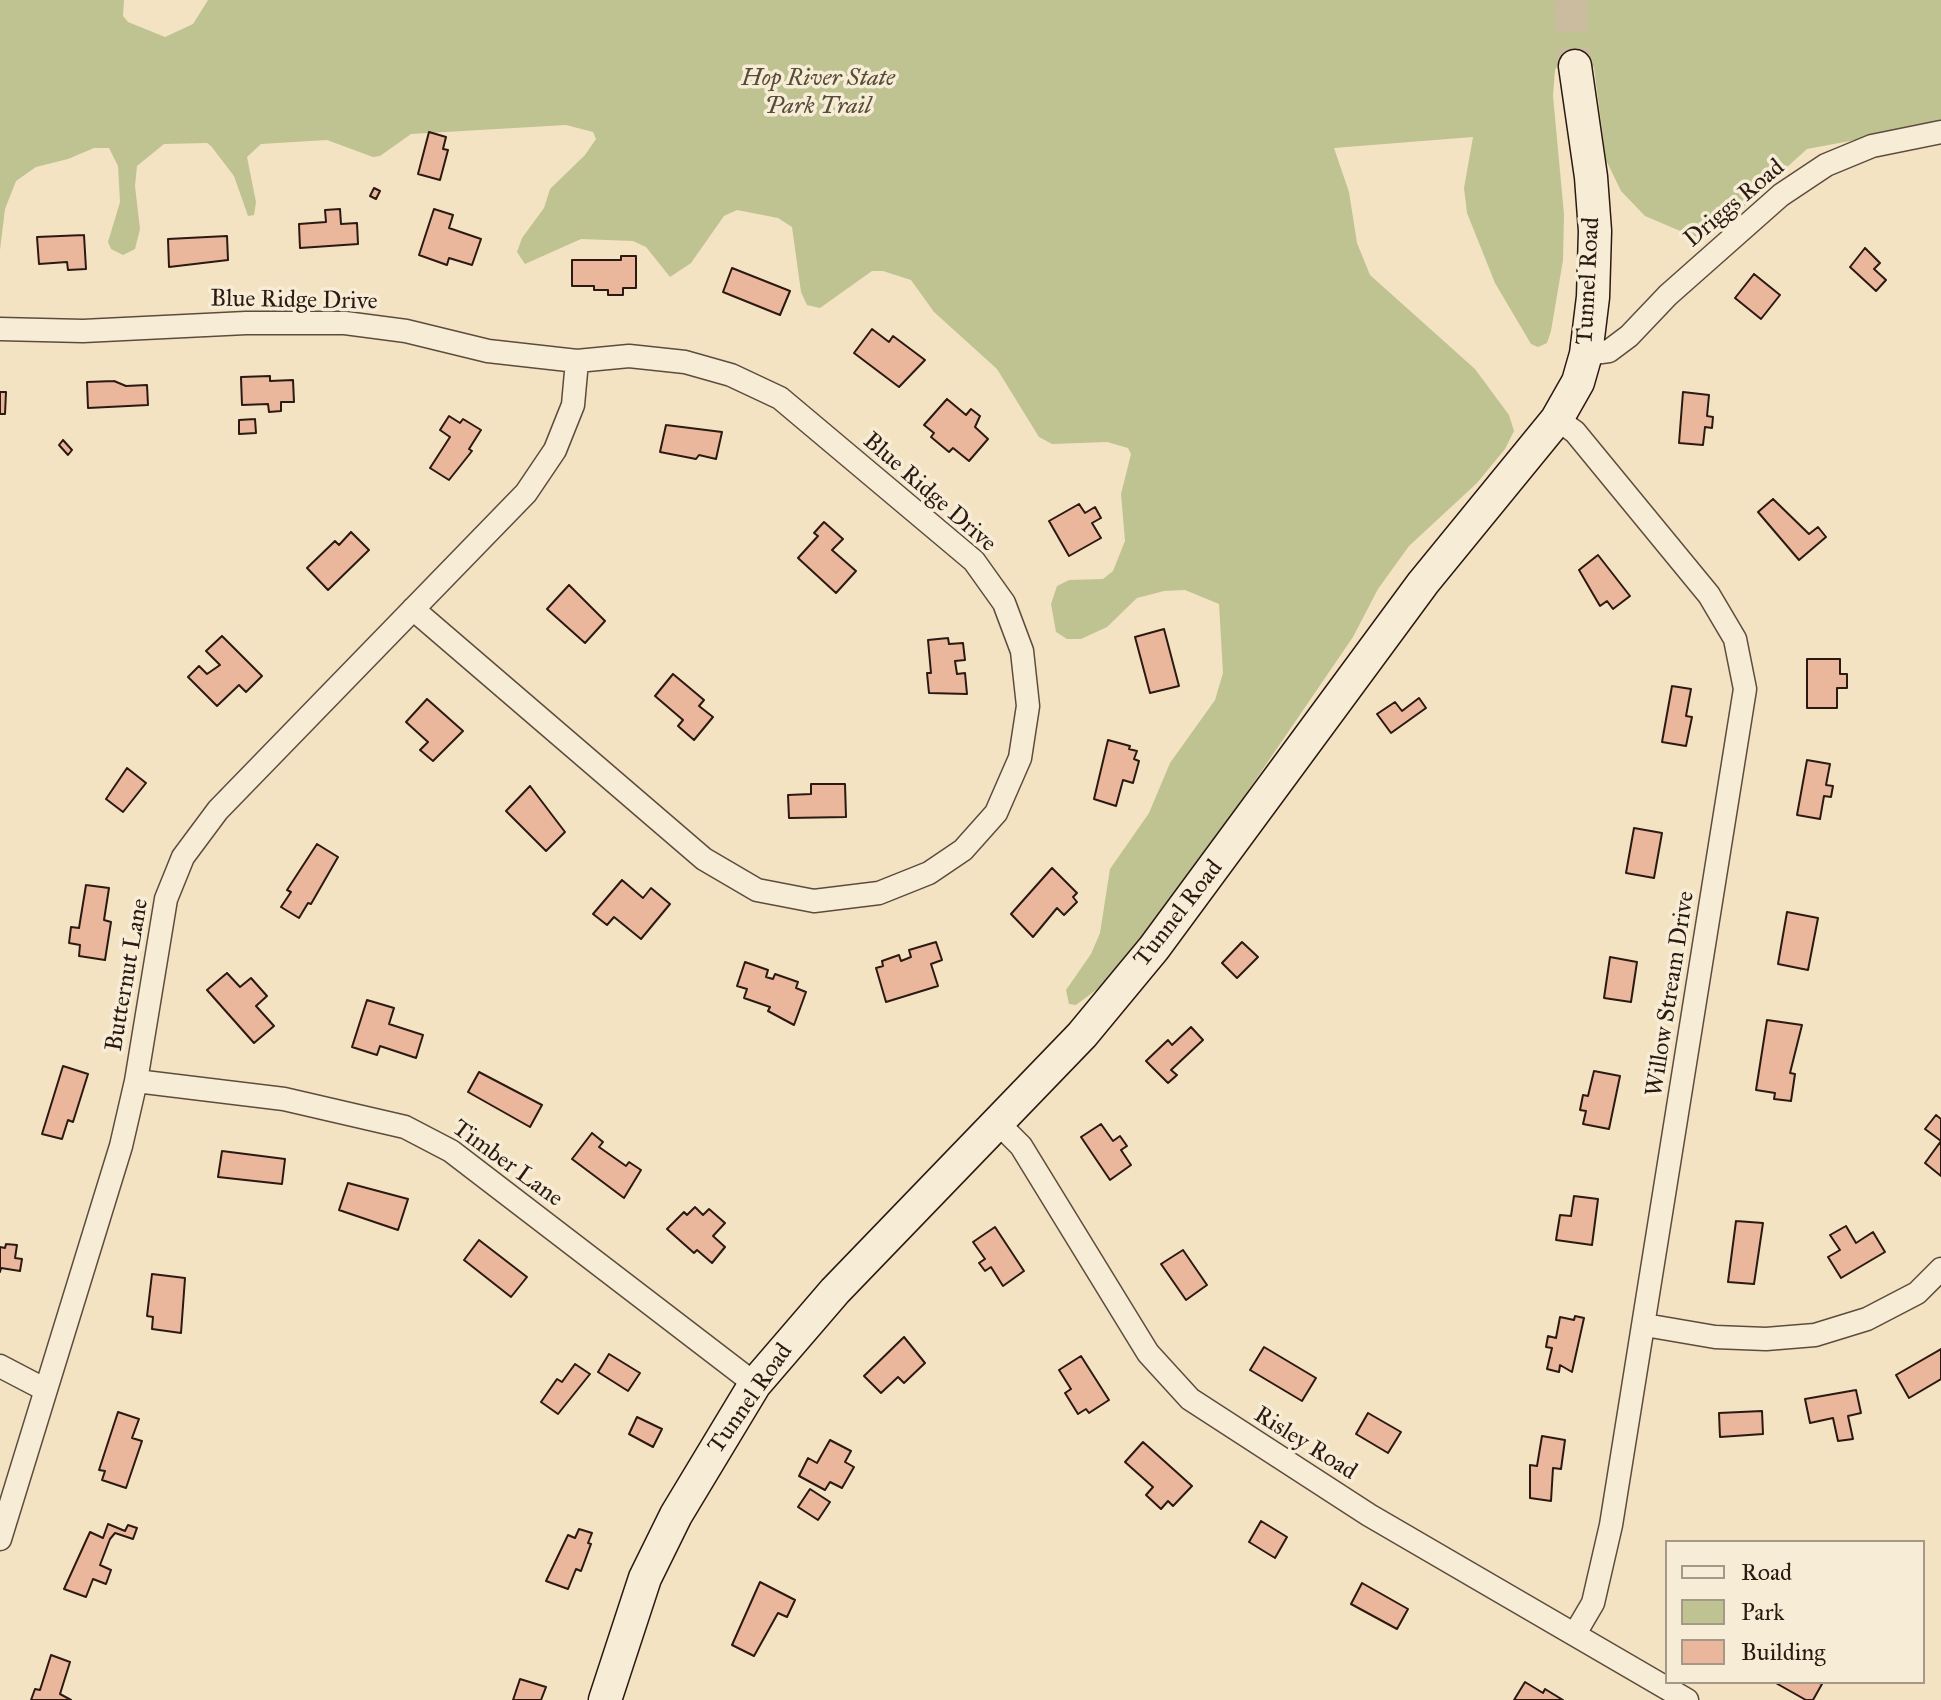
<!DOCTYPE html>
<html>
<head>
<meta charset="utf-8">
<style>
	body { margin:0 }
	#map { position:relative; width:1941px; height:1700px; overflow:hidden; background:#f3e3c2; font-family:"IM FELL Great Primer",serif }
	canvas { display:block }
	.legend { position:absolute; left:1665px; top:1540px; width:260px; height:144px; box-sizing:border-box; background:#f7edd7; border:2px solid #a59888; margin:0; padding:10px 14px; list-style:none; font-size:24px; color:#2b1912 }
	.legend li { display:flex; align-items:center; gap:16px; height:40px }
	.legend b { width:40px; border:2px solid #a59888 }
</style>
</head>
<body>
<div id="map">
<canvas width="1941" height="1700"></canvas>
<ul class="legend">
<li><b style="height:10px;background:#f7edd7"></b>Road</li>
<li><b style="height:22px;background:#bec391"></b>Park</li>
<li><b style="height:22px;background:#eab79d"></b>Building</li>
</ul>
</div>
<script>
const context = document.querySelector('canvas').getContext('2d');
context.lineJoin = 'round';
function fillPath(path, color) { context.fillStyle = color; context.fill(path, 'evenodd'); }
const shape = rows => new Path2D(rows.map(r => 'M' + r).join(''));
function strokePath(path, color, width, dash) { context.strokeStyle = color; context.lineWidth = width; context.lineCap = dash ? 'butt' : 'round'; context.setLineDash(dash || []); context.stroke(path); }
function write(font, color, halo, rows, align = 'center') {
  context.font = font + ' "IM FELL Great Primer",serif'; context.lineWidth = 7; context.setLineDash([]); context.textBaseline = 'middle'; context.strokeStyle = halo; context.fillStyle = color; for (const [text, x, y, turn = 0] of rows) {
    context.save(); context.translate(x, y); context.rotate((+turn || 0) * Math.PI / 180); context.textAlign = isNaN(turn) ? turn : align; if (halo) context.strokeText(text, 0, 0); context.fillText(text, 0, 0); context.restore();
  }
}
const green = shape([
	[0,0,124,0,123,16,128,22,165,37,193,24,208,0,1941,0,1941,124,1807,149,1709,238,1692,236,1645,216,1621,191,1606,160,1594,68,1587,58,1562,58,1555,70,1553,96,1564,214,1563,260,1551,331,1547,343,1538,347,1531,344,1495,283,1467,213,1464,188,1473,137,1334,148,1349,192,1357,243,1370,275,1475,369,1509,415,1514,431,1505,449,1477,483,1409,546,1378,589,1353,637,1194,870,1112,978,1076,1005,1069,1004,1066,990,1091,954,1100,933,1110,869,1149,813,1170,763,1215,700,1223,673,1219,604,1185,590,1164,591,1137,598,1107,627,1081,639,1067,639,1056,632,1051,604,1057,586,1069,580,1103,579,1113,571,1125,541,1121,494,1131,454,1128,448,1107,442,1052,444,1039,437,997,369,934,312,911,280,883,271,872,271,820,308,807,305,801,292,792,227,778,218,737,210,724,216,691,263,670,277,646,247,633,241,581,239,525,264,517,252,522,238,544,208,550,189,585,155,596,139,593,132,566,125,411,134,380,156,373,157,327,140,261,144,247,157,256,202,254,215,248,216,234,176,211,146,207,143,164,144,137,166,135,186,140,229,135,249,123,255,111,249,108,242,120,202,118,166,109,148,94,148,68,159,36,167,16,181,5,209,0,250]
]);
const building = shape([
	[429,132,446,137,443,149,448,150,440,180,418,174,429,132],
	[374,188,380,191,376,199,370,196,374,188],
	[340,209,341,224,357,223,358,244,300,248,299,224,326,222,325,210,340,209],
	[434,209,453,215,449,228,481,239,472,265,449,258,447,265,419,255,434,209],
	[84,235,86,269,68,270,67,262,39,264,37,237,84,235],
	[227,236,228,260,169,267,168,239,227,236],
	[1865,248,1880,263,1874,269,1886,280,1876,291,1850,267,1865,248],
	[621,256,636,256,636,288,623,288,623,295,608,295,608,290,594,290,594,286,572,286,572,260,621,260,621,256],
	[732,268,790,291,780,315,723,292,732,268],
	[1754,274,1780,295,1761,319,1735,298,1754,274],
	[872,329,889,342,893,336,925,360,899,387,854,353,872,329],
	[270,376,270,381,293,380,294,402,281,402,281,411,269,412,268,404,242,405,241,377,270,376],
	[114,381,126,386,147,385,148,405,88,408,87,382,114,381],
	[0,392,6,392,5,414,0,414,0,392],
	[1683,392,1709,395,1707,416,1713,417,1712,428,1705,427,1703,445,1679,443,1683,392],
	[947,399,966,415,971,409,980,416,975,427,988,439,969,461,953,448,949,452,931,437,934,433,924,425,947,399],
	[449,416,460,423,463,419,481,430,469,449,472,451,449,480,430,468,450,437,440,430,449,416],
	[255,419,256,433,239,434,239,420,255,419],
	[666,425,722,432,716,459,699,455,696,459,660,452,666,425],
	[63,440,72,450,68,455,59,445,63,440],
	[1773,499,1809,534,1818,527,1826,537,1799,560,1758,512,1773,499],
	[1079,504,1085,513,1095,507,1101,518,1092,523,1101,538,1069,556,1049,521,1079,504],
	[824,522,843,539,832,550,856,571,836,593,798,558,818,536,814,533,824,522],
	[351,532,369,550,328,590,307,568,335,541,339,545,351,532],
	[1598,555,1630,596,1613,609,1607,601,1600,606,1579,570,1598,555],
	[569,585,605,621,585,643,547,609,569,585],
	[1164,629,1179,686,1150,693,1135,637,1164,629],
	[222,636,262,676,246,692,239,685,217,706,188,677,199,666,207,674,220,665,206,651,222,636],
	[948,638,949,644,963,643,965,660,955,661,957,674,965,673,967,694,929,693,927,673,931,673,928,640,948,638],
	[1807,659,1840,659,1840,674,1847,674,1847,688,1837,688,1837,708,1807,708,1807,659],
	[673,674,704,700,699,706,713,717,694,740,678,726,683,720,655,696,673,674],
	[1672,686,1691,689,1686,716,1692,717,1686,746,1662,742,1672,686],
	[1419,698,1426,708,1391,733,1377,714,1395,702,1402,711,1419,698],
	[427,699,463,731,433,761,420,750,428,742,406,722,427,699],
	[1108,740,1130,746,1129,749,1137,751,1134,759,1139,761,1133,783,1123,780,1116,806,1094,799,1108,740],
	[1807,760,1830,764,1826,785,1833,786,1831,797,1824,796,1820,819,1797,815,1807,760],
	[127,768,146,783,123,812,106,799,127,768],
	[811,784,845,784,846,817,789,818,788,795,811,794,811,784],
	[530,786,565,832,546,851,506,811,530,786],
	[1634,828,1662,833,1654,878,1626,873,1634,828],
	[317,844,338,857,311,904,308,903,299,918,281,907,291,892,287,890,317,844],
	[1052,868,1077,893,1073,897,1077,902,1064,915,1057,908,1033,937,1011,914,1052,868],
	[622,880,643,898,651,888,670,904,641,939,614,917,607,925,593,914,622,880],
	[86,885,109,888,104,920,111,922,105,960,79,956,80,945,69,943,71,927,79,928,86,885],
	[1787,912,1818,918,1808,970,1778,964,1787,912],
	[936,942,942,960,931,964,938,986,886,1002,876,968,883,966,882,961,899,955,901,961,911,957,909,950,936,942],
	[1242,942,1258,957,1237,978,1222,963,1242,942],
	[1610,957,1637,962,1631,1002,1604,998,1610,957],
	[745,962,768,970,766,977,773,979,775,974,798,982,796,988,806,992,794,1025,768,1011,770,1007,744,998,747,989,737,986,745,962],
	[227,973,240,987,251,978,267,996,256,1006,274,1026,254,1043,207,990,227,973],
	[367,1000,394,1008,389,1024,423,1035,416,1058,380,1046,377,1055,352,1047,367,1000],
	[1767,1020,1802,1025,1790,1073,1795,1074,1791,1101,1774,1099,1775,1093,1756,1090,1767,1020],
	[1191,1027,1203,1040,1171,1070,1177,1075,1168,1083,1146,1061,1168,1040,1172,1045,1191,1027],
	[63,1066,88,1074,73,1122,68,1120,62,1139,42,1134,63,1066],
	[1594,1071,1620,1076,1609,1129,1583,1124,1586,1111,1580,1110,1583,1095,1588,1096,1594,1071],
	[479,1072,542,1105,530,1127,468,1092,479,1072],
	[1936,1115,1941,1119,1941,1141,1925,1129,1936,1115],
	[1101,1124,1113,1141,1120,1136,1127,1146,1121,1150,1131,1165,1110,1180,1081,1137,1101,1124],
	[592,1133,603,1142,599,1147,626,1166,629,1162,641,1170,624,1198,572,1159,592,1133],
	[1941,1141,1941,1176,1925,1163,1941,1141],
	[222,1151,285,1159,282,1184,218,1177,222,1151],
	[348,1183,408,1199,398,1230,339,1210,348,1183],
	[1574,1196,1598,1199,1592,1245,1556,1240,1560,1215,1571,1216,1574,1196],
	[695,1207,703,1215,709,1209,725,1223,713,1236,725,1247,712,1263,697,1250,694,1253,667,1229,684,1212,687,1215,695,1207],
	[1736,1221,1763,1223,1754,1284,1728,1282,1736,1221],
	[1846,1226,1856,1243,1873,1232,1885,1252,1841,1278,1828,1257,1840,1250,1830,1235,1846,1226],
	[995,1227,1024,1271,1003,1286,991,1267,985,1271,979,1263,985,1259,973,1242,995,1227],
	[479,1240,527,1277,511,1297,464,1260,479,1240],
	[6,1244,17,1245,15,1258,22,1259,20,1271,1,1268,0,1272,0,1247,5,1248,6,1244],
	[1183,1250,1207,1285,1186,1300,1161,1264,1183,1250],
	[152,1274,185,1278,181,1333,152,1329,153,1317,147,1316,152,1274],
	[1575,1316,1584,1318,1572,1372,1560,1365,1559,1372,1547,1369,1552,1348,1546,1347,1548,1336,1556,1338,1560,1317,1574,1320,1575,1316],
	[904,1337,925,1363,904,1383,898,1377,881,1393,864,1376,904,1337],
	[1264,1347,1316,1378,1302,1401,1250,1370,1264,1347],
	[1941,1349,1941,1379,1909,1398,1896,1375,1941,1349],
	[609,1354,640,1373,628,1391,598,1372,609,1354],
	[1081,1356,1109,1400,1089,1413,1086,1409,1078,1414,1065,1393,1071,1389,1059,1370,1081,1356],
	[575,1364,590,1374,558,1414,541,1402,557,1379,562,1382,575,1364],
	[1856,1390,1861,1413,1848,1416,1853,1439,1838,1441,1833,1418,1810,1423,1805,1399,1856,1390],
	[1762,1411,1763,1434,1720,1437,1719,1413,1762,1411],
	[118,1412,139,1419,132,1438,142,1441,126,1488,102,1480,105,1471,99,1470,118,1412],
	[1368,1413,1401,1432,1388,1453,1356,1434,1368,1413],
	[637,1417,662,1429,653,1447,629,1434,637,1417],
	[1542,1436,1565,1440,1561,1469,1553,1468,1551,1501,1530,1498,1530,1465,1537,1466,1542,1436],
	[830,1440,851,1451,845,1462,854,1467,842,1488,830,1482,825,1490,799,1476,808,1458,817,1463,830,1440],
	[1143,1442,1192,1486,1173,1506,1168,1501,1161,1509,1146,1495,1153,1487,1125,1462,1143,1442],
	[810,1489,830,1502,818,1520,798,1507,810,1489],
	[1261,1521,1287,1537,1275,1558,1249,1542,1261,1521],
	[108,1524,125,1531,128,1525,137,1528,133,1539,115,1533,110,1539,100,1565,111,1570,106,1584,93,1579,86,1597,64,1589,90,1532,103,1538,108,1524],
	[579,1529,592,1533,588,1543,591,1544,581,1571,576,1569,568,1589,546,1581,568,1535,575,1538,579,1529],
	[760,1582,795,1600,787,1617,778,1613,754,1656,732,1645,760,1582],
	[1362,1583,1408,1609,1397,1629,1351,1604,1362,1583],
	[51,1655,70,1662,60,1694,71,1700,31,1700,35,1689,40,1690,51,1655],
	[520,1679,546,1687,541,1700,513,1700,520,1679],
	[1525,1682,1543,1693,1545,1689,1563,1700,1514,1700,1525,1682],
	[1774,1682,1817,1682,1822,1684,1813,1700,1806,1700,1774,1682]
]);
const secondaryTunnel = shape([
	[1570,0,1575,66]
]);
const street = shape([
	[0,329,83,331,246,323,345,323,406,331,488,351,577,361,629,356,685,362,731,375,780,398,974,561,1004,603,1022,651,1028,706,1020,758,996,813,963,850,929,873,879,893,814,901,757,890,704,859,413,609],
	[1586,354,1609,351,1629,336,1668,295,1781,195,1826,165,1872,146,1941,132],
	[1557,419,1575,432,1709,595,1735,639,1745,689,1611,1525,1593,1603,1576,1632],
	[136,1081,284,1099,405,1127,451,1151,755,1384],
	[997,1122,1021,1146,1148,1353,1190,1399,1369,1515,1687,1700],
	[1645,1325,1715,1337,1766,1339,1815,1335,1867,1319,1917,1293,1941,1269],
	[0,1366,44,1389],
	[0,1539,121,1146,136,1081,166,899,183,857,218,810,526,493,555,450,573,405,577,361]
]);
const secondary = shape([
	[605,1700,645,1578,676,1515,755,1384,835,1291,1082,1035,1154,948,1423,583,1557,419,1578,382,1586,354,1593,297,1595,231,1591,177,1575,66]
]);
const parkNames = [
	["Hop River State",818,79],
	["Park Trail",818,107]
];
const streetNames = [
	["Driggs Road",1735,204,-40],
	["Tunnel Road",1589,281,-87],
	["Blue Ridge Drive",294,301,1],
	["Blue Ridge Drive",929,493,41],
	["Tunnel Road",1179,914,-52],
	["Butternut Lane",128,975,-80],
	["Willow Stream Drive",1671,994,-81],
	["Timber Lane",507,1164,36],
	["Tunnel Road",751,1399,-55],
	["Risley Road",1305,1444,32]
];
fillPath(green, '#bec391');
fillPath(building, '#eab79d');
strokePath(building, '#2b1912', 2);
strokePath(secondaryTunnel, '#cbbb9f', 32, [32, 16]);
strokePath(street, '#5d4c3e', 25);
strokePath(secondary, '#2b1912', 35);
strokePath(street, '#f7edd7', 22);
strokePath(secondary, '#f7edd7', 32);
write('italic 24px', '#574c38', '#f7edd7', parkNames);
write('24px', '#2b1912', '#f7edd7', streetNames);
</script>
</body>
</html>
